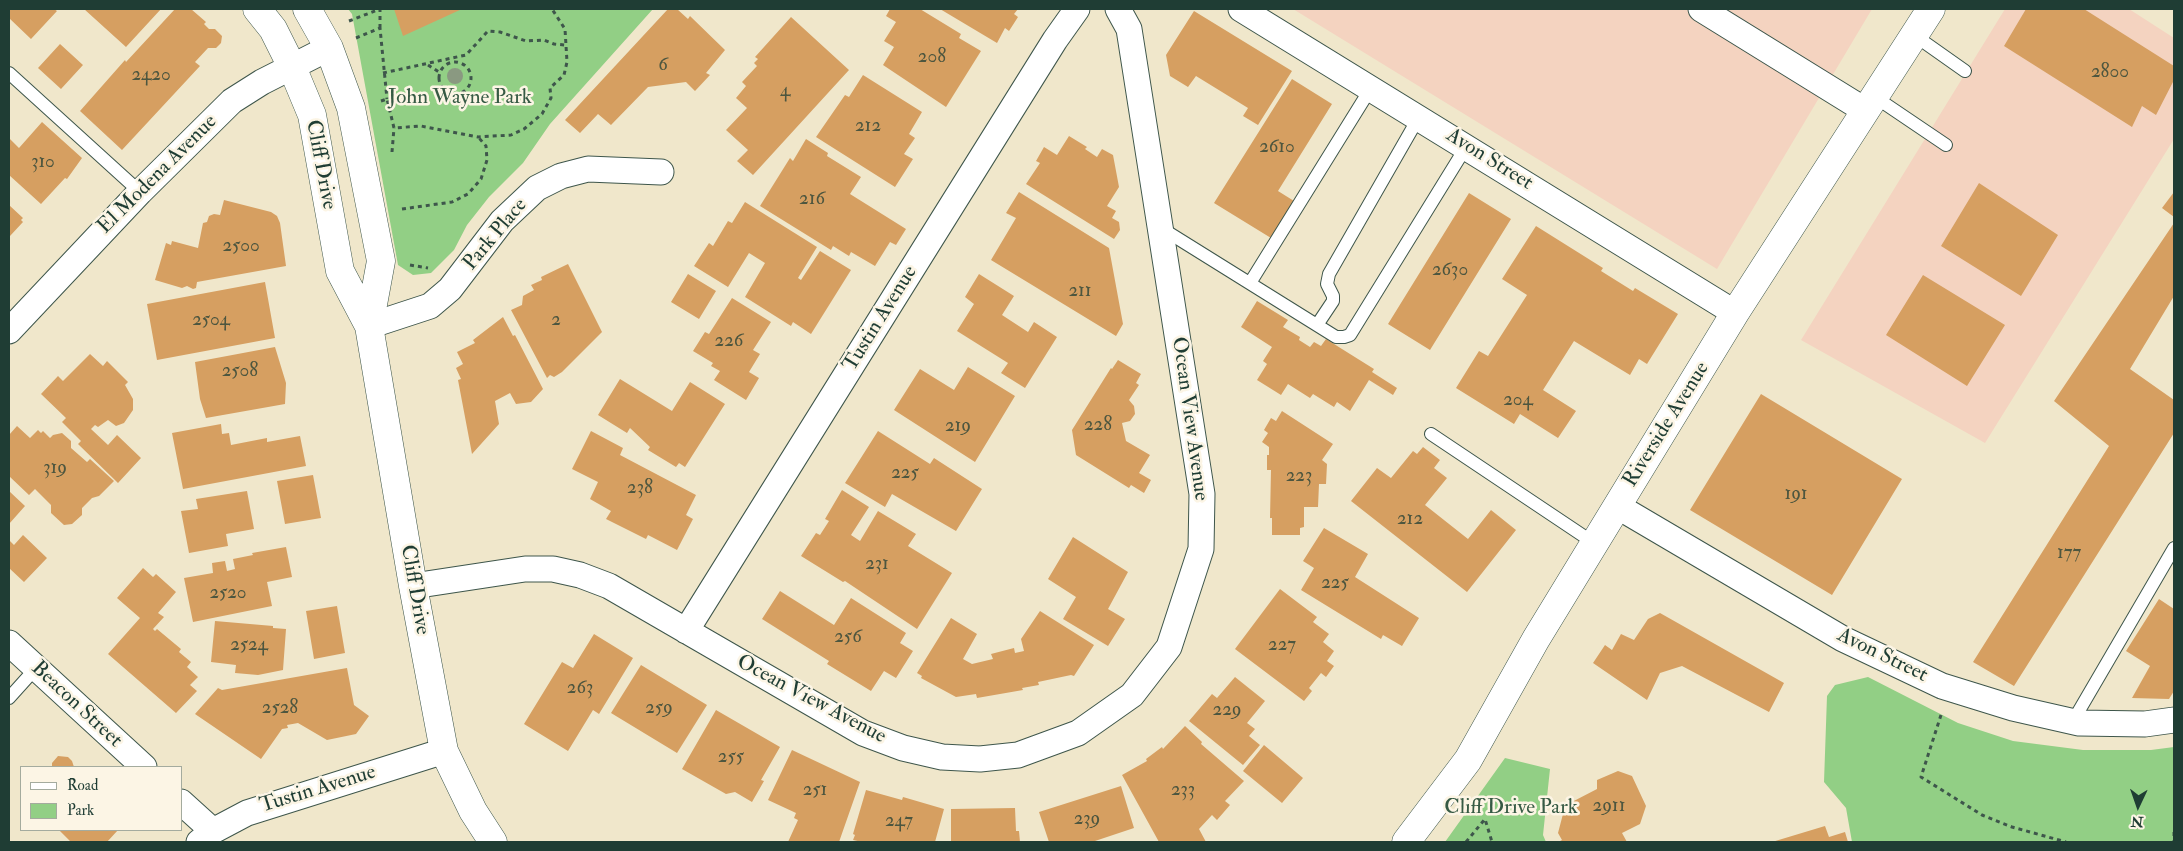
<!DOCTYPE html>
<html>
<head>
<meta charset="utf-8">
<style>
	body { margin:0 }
	#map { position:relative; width:2183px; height:851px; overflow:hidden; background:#f0e7cb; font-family:"IM FELL Double Pica",serif }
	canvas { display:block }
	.frame { position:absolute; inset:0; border:10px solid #1f3d34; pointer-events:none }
	.legend { position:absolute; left:20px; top:766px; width:162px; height:65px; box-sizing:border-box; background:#fcf5e5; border:1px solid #a4ab9e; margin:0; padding:6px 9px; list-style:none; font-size:15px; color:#1f3d34 }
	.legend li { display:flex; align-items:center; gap:10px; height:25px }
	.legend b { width:25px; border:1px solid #a4ab9e }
	.north { position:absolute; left:2113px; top:781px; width:50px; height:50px; -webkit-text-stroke:4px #fcf5e5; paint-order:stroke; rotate:183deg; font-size:14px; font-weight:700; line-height:20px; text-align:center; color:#1f3d34 }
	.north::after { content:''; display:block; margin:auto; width:18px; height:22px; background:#1f3d34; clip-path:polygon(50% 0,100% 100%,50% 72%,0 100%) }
</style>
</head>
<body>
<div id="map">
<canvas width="2183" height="851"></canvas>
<div class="frame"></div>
<ul class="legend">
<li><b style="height:6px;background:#fff"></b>Road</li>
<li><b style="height:14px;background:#92cf85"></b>Park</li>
</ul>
<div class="north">N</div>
</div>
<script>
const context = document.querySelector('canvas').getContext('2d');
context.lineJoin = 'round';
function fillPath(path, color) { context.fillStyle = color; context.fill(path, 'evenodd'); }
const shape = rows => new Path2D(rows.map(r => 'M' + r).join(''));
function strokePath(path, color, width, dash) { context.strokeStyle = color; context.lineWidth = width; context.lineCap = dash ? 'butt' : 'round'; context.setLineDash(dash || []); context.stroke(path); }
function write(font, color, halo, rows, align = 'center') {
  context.font = font + ' "IM FELL Double Pica",serif'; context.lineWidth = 5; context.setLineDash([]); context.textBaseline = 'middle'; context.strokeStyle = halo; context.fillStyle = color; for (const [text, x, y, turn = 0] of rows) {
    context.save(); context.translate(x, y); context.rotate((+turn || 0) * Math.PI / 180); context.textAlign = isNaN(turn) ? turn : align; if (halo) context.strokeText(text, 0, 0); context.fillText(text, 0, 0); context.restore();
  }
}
const built = shape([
	[1293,9,1872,9,1717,269],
	[2005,9,2129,9,2174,38,2174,139,1985,443,1801,340]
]);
const green = shape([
	[348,9,653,9,550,124,523,163,489,197,467,225,454,250,431,273,413,275,398,265,352,14],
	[1868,677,1958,723,2013,741,2083,750,2151,750,2174,747,2174,842,1852,842,1846,808,1824,782,1827,696,1835,685],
	[1505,758,1550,769,1543,835,1546,842,1445,842]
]);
const building = shape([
	[9,9,54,9,57,11,31,39,9,18],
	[84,9,161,9,126,47],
	[175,9,191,9,206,22,204,24,209,29,215,29,222,36,221,43,216,48,208,48,195,62,200,66,122,150,80,111,125,60,126,62],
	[394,9,462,9,403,36],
	[668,9,677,9,688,19,690,16,725,50,706,73,710,75,695,91,686,82,648,87,611,125,598,114,580,133,565,120],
	[890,9,920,9,961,34,959,38,981,51,946,107,883,65,894,47,884,41,896,22,886,16],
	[940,9,1018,9,1014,14,1018,17,1009,31,1005,28,997,43],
	[2026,9,2084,9,2174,66,2174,80,2156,115,2142,106,2132,127,2004,46],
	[1194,11,1292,71,1258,125,1243,116,1248,108,1196,76,1188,87,1170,76,1166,55],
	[791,17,849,70,753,175,737,161,748,150,726,130,747,108,736,98,746,86,742,82,757,66,754,63,758,59,755,57],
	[60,44,83,65,61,89,38,68],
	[863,75,922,112,909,134,915,138,904,154,913,159,895,187,816,137,845,95,849,97],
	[1292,79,1332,104,1278,191,1294,201,1271,238,1214,203],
	[42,122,82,158,67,179,65,178,41,204,9,175,9,138,19,148],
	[1069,136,1087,147,1085,149,1097,157,1102,149,1113,155,1119,187,1107,206,1116,211,1112,218,1119,222,1120,230,1114,239,1026,184,1040,163,1036,161,1044,147,1057,155],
	[806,139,828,153,827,156,861,177,850,194,906,229,896,245,890,242,875,266,851,252,849,256,833,246,831,250,760,206,790,158,793,161],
	[1979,183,2058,235,2021,296,1941,246],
	[1019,192,1109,248,1123,324,1116,336,991,260,1016,218,1006,213],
	[2174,192,2174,217,2162,208],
	[1469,193,1511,219,1430,350,1388,324],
	[224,200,271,212,277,216,280,223,286,266,197,282,196,288,193,289,187,286,182,288,155,280,166,243,171,245,172,241,198,248,203,223,207,222,209,216,214,214,220,215],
	[745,202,817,247,798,278,801,280,820,251,851,270,811,334,793,322,791,326,745,297,765,263,749,253,728,287,694,266,709,243,713,246,728,221,732,223],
	[9,205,23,218,21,220,23,222,10,236],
	[2174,223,2174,296,2130,369,2174,400,2174,433,2014,686,1973,662,2109,446,2054,401],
	[1536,226,1603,268,1601,271,1633,291,1635,288,1678,314,1647,364,1639,359,1630,375,1574,341,1543,390,1576,411,1558,438,1520,414,1514,424,1456,388,1479,351,1488,356,1527,295,1502,279],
	[568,264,602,332,562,372,554,377,550,375,547,378,511,310,522,305,523,296,534,290,531,285,542,280,541,277],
	[688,274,716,291,699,319,671,302],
	[979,274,1014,296,1002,315,1028,332,1034,322,1057,337,1025,388,1001,373,1008,363,957,331,974,304,965,297],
	[1923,275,2005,325,1967,386,1886,335],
	[265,282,275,338,157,360,147,304],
	[732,298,771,322,753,350,760,354,749,372,759,378,746,400,714,380,720,371,711,366,713,363,693,351,705,332,709,334],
	[1257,301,1288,320,1283,327,1300,337,1299,340,1310,347,1314,342,1321,346,1326,339,1374,369,1372,372,1397,388,1393,395,1369,380,1350,411,1337,402,1334,407,1313,394,1310,398,1288,384,1281,395,1257,380,1267,364,1263,361,1272,347,1241,327],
	[503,317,513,336,515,335,543,389,531,402,516,404,510,393,495,401,499,424,472,454,458,380,461,379,456,368,463,364,457,352,475,343,473,340],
	[275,347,286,383,285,404,206,418,200,399,195,362],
	[90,354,103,366,107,361,128,382,125,385,133,399,133,410,124,423,116,426,108,420,98,427,95,425,91,429,108,445,117,435,141,458,118,483,78,444,81,441,62,422,66,418,41,394,58,376,63,381],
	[1118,360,1141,374,1136,383,1139,385,1129,400,1134,406,1135,414,1130,421,1122,423,1126,441,1150,455,1139,473,1151,480,1144,493,1131,485,1129,488,1076,455,1072,430,1111,368,1112,369],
	[968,367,1015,396,975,462,894,410,920,369,954,390],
	[620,379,672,411,690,382,725,404,685,467,679,463,676,467,648,450,650,447,630,428,627,433,598,415],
	[1761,394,1902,479,1832,595,1690,510],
	[1282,411,1333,444,1322,460,1327,464,1326,484,1319,484,1318,507,1304,507,1304,527,1300,528,1300,535,1272,535,1272,518,1270,518,1271,470,1267,470,1267,455,1269,455,1269,447,1262,442,1268,433,1264,430,1271,418,1276,421],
	[221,424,222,434,229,433,231,445,267,438,267,442,300,436,306,466,183,489,172,433],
	[17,426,30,438,38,430,41,433,43,431,50,438,53,435,62,433,71,441,71,448,87,462,90,459,114,481,99,496,92,498,82,508,82,515,72,524,64,525,51,513,51,505,35,489,29,495,9,476,9,435],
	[591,431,623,448,620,455,696,495,686,515,693,519,677,550,648,535,646,539,606,519,611,511,590,499,598,482,572,469],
	[878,431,930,464,934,458,982,489,956,531,892,494,885,507,845,483],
	[1423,447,1440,460,1434,468,1447,478,1425,505,1468,539,1491,510,1516,530,1467,592,1351,501,1377,468,1391,478,1413,451,1417,454],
	[313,475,321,518,285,524,277,481],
	[842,490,869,507,851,535,860,541,878,511,916,534,908,546,952,573,917,629,845,581,843,582,801,556,816,533,820,535,829,521,825,519],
	[9,491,25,506,9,524],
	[247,491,254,529,226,534,228,546,189,553,181,511,198,509,196,499],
	[1324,528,1368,554,1355,577,1419,618,1402,646,1383,635,1381,639,1301,590,1314,568,1303,561],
	[23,535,47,558,24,582,9,568,9,540,14,545],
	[1073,537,1128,572,1108,609,1125,619,1108,646,1063,619,1076,597,1048,579],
	[286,547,292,577,267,582,272,606,193,622,184,578,213,573,212,563,225,561,227,571,235,569,233,559,253,555,252,553],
	[143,568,153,577,156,574,176,592,158,613,164,617,153,629,155,631,157,629,181,649,179,652,191,662,187,667,198,677,190,685,197,691,176,713,108,654,140,618,117,598],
	[1280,589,1317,617,1313,622,1329,634,1323,642,1334,651,1327,661,1334,666,1326,677,1321,673,1309,688,1312,691,1304,701,1235,649],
	[780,591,834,625,851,598,906,633,900,643,913,651,896,678,884,671,871,691,827,664,829,661,762,619],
	[2159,599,2174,609,2174,691,2169,699,2132,698,2150,666,2126,651],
	[337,606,345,653,314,659,306,611],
	[1040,611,1094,645,1074,676,1071,675,1038,682,1039,685,1022,688,1023,690,977,698,976,694,956,697,921,678,922,676,917,673,951,618,977,634,963,659,972,664,993,659,991,654,1014,648,1015,653,1024,651,1021,639],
	[1660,613,1784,683,1769,712,1682,666,1660,673,1647,700,1593,663,1605,645,1612,650,1621,634,1634,640,1648,619],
	[215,621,273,626,273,628,286,629,283,670,258,675,235,673,236,665,211,662],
	[594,634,633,658,599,714,593,710,568,751,524,724,562,662,573,668],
	[641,665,707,705,677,753,611,713],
	[347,668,354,705,369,716,356,734,327,740,298,723,287,725,288,728,282,729,261,759,195,714,218,688,222,690],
	[1235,677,1265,701,1247,723,1255,729,1249,736,1260,745,1243,765,1189,721,1212,694,1217,698],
	[716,710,780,747,761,780,764,781,752,802,735,792,726,794,682,769],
	[1185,726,1202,742,1201,744,1244,781,1225,801,1230,805,1217,820,1212,815,1199,829,1206,842,1159,842,1122,775,1147,761,1146,759,1162,747,1163,749],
	[1264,745,1303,778,1282,803,1243,771],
	[792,750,860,782,839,842,788,842,798,820,794,818,796,813,768,800],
	[58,756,68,757,72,761,74,767,52,767,52,763],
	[1618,771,1632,776,1646,806,1640,824,1622,833,1627,842,1558,842,1562,840,1558,833,1563,814,1573,808,1570,803,1597,789,1597,780],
	[1121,786,1134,828,1092,842,1049,842,1039,812],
	[866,790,902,800,903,797,944,809,935,842,862,842,853,840,855,835,853,834],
	[1015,808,1016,831,1019,831,1020,842,951,842,951,809],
	[1825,826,1829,837,1845,832,1848,842,1772,842],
	[59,830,118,830,107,842,71,842]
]);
const path = shape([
	[349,21,380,9],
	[380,28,380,9],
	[356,38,380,28,387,99],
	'439 78a16 16 0 1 1 32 0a16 16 0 1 1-32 0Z',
	[428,65,439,72],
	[383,73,466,55,488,31,500,32,526,41,544,40,554,44,565,45],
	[381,101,387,99,394,128,421,126,478,137,511,135,524,129,542,114,551,98,550,88,564,75,567,62,565,29,552,9],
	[392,152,394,128],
	[402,209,452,202,468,194,481,179,487,160,486,146,479,138],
	[410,265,428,268],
	[1941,715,1921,777,1982,815,2012,827,2066,842],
	[2174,832,2174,842],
	[1466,842,1485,819,1492,842]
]);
const service = shape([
	[1914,35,1965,71],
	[9,73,140,192],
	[1875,97,1946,145],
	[1161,228,1336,337,1344,337,1350,335,1466,147],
	[1250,283,1371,88],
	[1317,325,1333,301,1333,296,1327,284,1329,274,1419,117],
	[1431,434,1594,543],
	[9,698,36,668],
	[2073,721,2174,548]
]);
const minor = shape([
	[1241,9,1735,313],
	[1701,9,1866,111],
	[369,326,430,306,450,289,502,221,537,188,561,176,588,169,661,172],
	[9,331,140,192,232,101,262,82,329,48],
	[1617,506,1843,639,1942,686,2013,708,2079,723,2145,724,2174,720],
	[413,586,525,569,553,569,580,575,609,586,863,733,903,748,942,757,980,759,1018,755,1078,733,1132,695,1169,647,1201,549,1202,494,1129,29,1118,9],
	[686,631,1055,40,1077,9],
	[9,643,144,767],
	[181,802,213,831],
	[199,842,213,831,247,813,444,751]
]);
const secondary = shape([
	[257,9,273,29,292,67,312,115,340,271,369,326,413,586,444,751,473,811,493,842],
	[307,9,329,48,351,108,381,261,369,326],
	[1406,842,1468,760,1536,639,1735,313,1931,9]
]);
const trees = [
	[455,76]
];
const numberNames = [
	["208",932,58],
	["6",663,66],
	["2800",2110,73],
	["2420",151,76],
	["4",785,92],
	["212",868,127],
	["2610",1277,148],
	["310",43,163],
	["216",812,200],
	["2500",241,247],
	["2630",1450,271],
	["211",1080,292],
	["2504",211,321],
	["2",556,321],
	["226",729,342],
	["2508",240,372],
	["204",1518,401],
	["228",1098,426],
	["219",958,427],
	["319",55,469],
	["225",905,474],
	["223",1299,477],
	["238",640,489],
	["191",1796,495],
	["212",1410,520],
	["177",2069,554],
	["231",877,565],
	["225",1335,584],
	["2520",228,594],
	["256",848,638],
	["2524",249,646],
	["227",1282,646],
	["263",580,689],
	["2528",280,709],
	["259",659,709],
	["229",1227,711],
	["255",731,758],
	["251",815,791],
	["233",1183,791],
	["2911",1609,807],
	["239",1087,820],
	["247",899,822]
];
const parkNames = [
	["John Wayne Park",460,98],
	["Cliff Drive Park",1511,808]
];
const streetNames = [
	["Avon Street",1489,160,32],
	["Cliff Drive",320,165,79],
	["El Modena Avenue",158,175,-45],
	["Park Place",496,235,-50],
	["Tustin Avenue",881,319,-58],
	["Ocean View Avenue",1189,419,82],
	["Riverside Avenue",1667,425,-58],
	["Cliff Drive",414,590,80],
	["Avon Street",1882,656,26],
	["Ocean View Avenue",811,700,28],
	["Beacon Street",76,705,43],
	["Tustin Avenue",318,790,-17]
];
fillPath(built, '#f4d3c0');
fillPath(green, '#92cf85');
fillPath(building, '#d69f61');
strokePath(service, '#3e564b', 14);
strokePath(minor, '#3e564b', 27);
strokePath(secondary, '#3e564b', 29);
strokePath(path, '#3e564b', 3, [4, 4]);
strokePath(service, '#fff', 12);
strokePath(minor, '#fff', 25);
strokePath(secondary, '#fff', 28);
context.fillStyle = '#8a9981';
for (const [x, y] of trees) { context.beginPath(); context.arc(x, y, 8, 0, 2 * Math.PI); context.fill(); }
write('19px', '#4d563f', null, numberNames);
write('21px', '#365a44', '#fcf5e5', parkNames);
write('21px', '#1f3d34', '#fcf5e5', streetNames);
</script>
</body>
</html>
